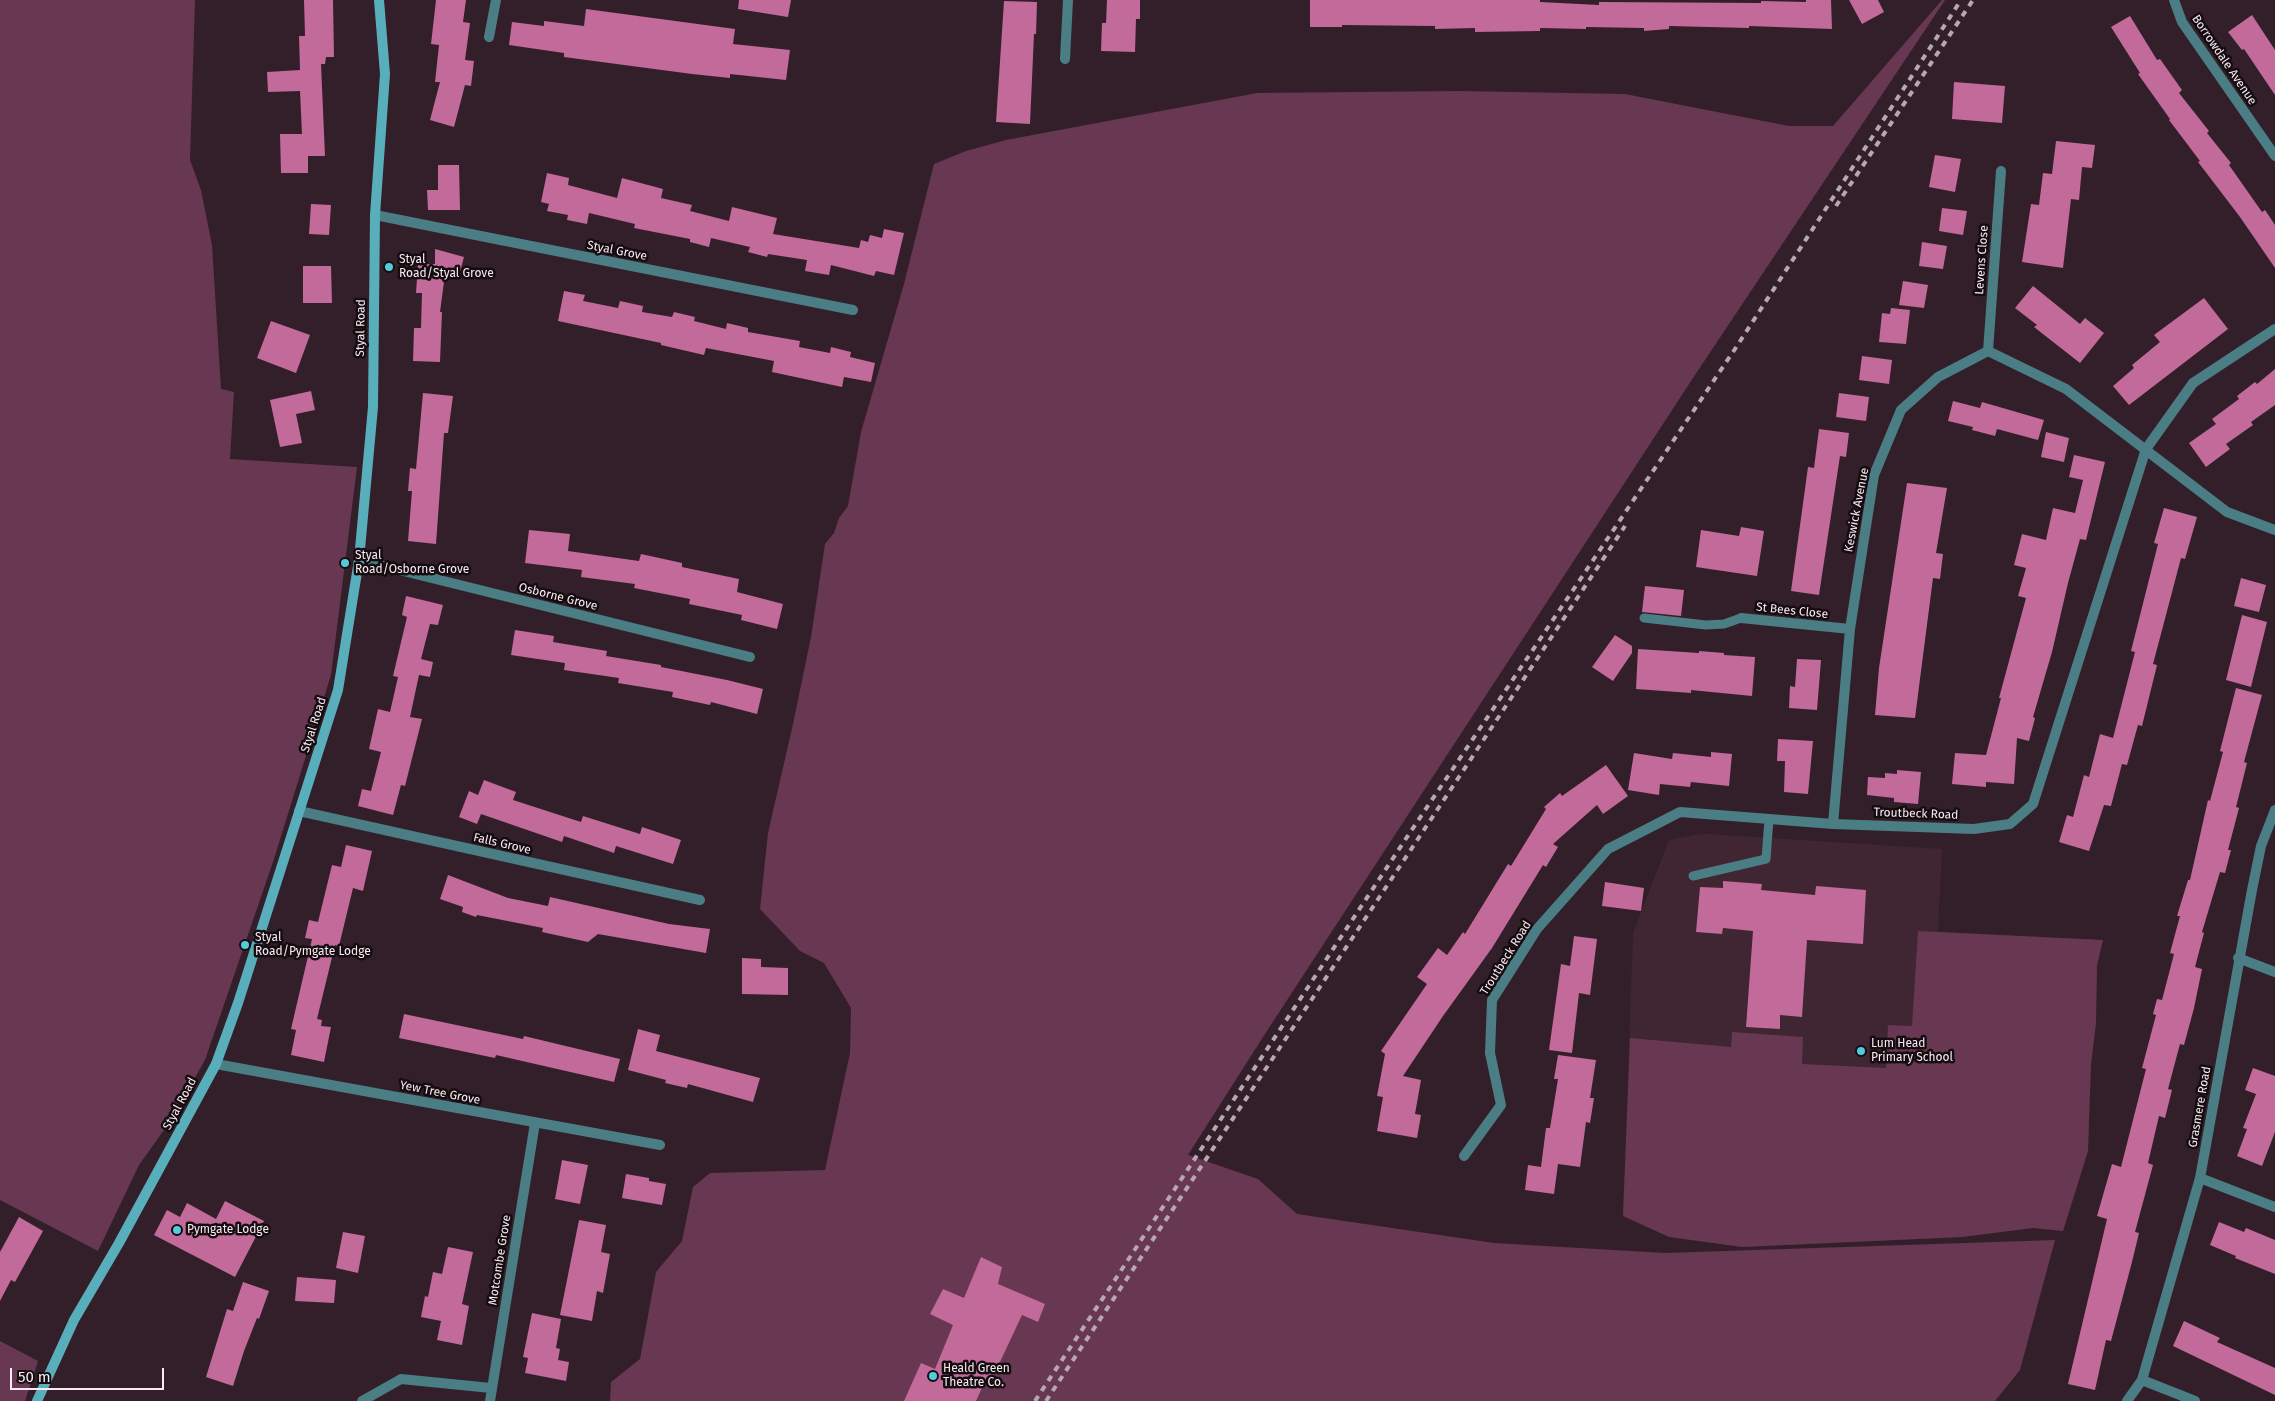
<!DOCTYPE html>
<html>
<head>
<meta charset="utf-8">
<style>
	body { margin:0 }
	#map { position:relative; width:2275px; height:1401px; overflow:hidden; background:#331f29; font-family:"Fira Sans",sans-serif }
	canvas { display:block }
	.scale { position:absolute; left:10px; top:1368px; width:154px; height:22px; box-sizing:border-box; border:2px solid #f8eaf1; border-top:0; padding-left:6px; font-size:15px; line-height:18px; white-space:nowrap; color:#f8eaf1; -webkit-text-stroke:4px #150c10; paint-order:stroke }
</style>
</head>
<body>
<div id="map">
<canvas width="2275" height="1401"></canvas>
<div class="scale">50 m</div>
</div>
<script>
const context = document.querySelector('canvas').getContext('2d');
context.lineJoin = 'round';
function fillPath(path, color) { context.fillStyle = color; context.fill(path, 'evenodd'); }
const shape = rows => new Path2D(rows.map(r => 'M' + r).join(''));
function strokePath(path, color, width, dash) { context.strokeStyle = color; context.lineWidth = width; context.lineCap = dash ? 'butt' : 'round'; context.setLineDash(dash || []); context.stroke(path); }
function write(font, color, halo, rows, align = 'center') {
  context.font = font + ' "Fira Sans",sans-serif'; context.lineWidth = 5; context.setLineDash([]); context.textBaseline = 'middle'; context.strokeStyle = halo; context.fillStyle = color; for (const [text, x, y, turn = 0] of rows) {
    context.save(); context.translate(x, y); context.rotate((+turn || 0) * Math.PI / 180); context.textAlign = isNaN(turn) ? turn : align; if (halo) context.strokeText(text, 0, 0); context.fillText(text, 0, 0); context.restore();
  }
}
const built = shape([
	[1708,834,1942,849,1938,932,2103,940,2097,965,2096,1023,2091,1064,2088,1151,2063,1231,2033,1228,1962,1237,1742,1247,1669,1237,1623,1216,1633,933,1669,840,1693,835]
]);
const green = shape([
	[0,0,195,0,190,160,201,190,212,245,221,389,234,392,230,459,357,467,331,675,274,859,205,1060,171,1120,139,1165,98,1251,0,1200],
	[1942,0,1945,0,1693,378,1263,1037,1188,1155,1258,1179,1297,1214,1494,1243,1665,1253,2055,1240,2020,1370,1995,1401,610,1401,611,1382,640,1359,656,1272,682,1241,693,1187,710,1173,825,1170,850,1053,851,1008,824,963,800,951,760,909,768,833,793,724,811,637,825,544,834,533,839,518,848,506,861,432,904,284,934,164,966,151,1006,140,1257,93,1459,91,1625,94,1789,126,1833,126],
	[1918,931,2103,940,2097,965,2096,1023,2091,1064,2088,1151,2063,1231,2033,1228,1962,1237,1742,1247,1669,1237,1623,1216,1630,1038,1731,1047,1732,1032,1803,1037,1802,1064,1886,1068,1888,1025,1912,1026],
	[0,1341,38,1361,25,1401,0,1401]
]);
const building = shape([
	[304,0,333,0,334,57,326,57,325,64,321,64,325,156,308,156,308,173,281,173,280,134,302,134,300,91,268,92,267,72,300,70,299,36,305,36],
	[436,0,466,0,463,22,470,23,465,60,474,61,471,86,465,85,454,127,430,120,440,82,435,82,439,45,431,44],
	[739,0,791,0,788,17,738,9],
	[1107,0,1140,0,1140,19,1136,19,1135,52,1101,51,1102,23,1106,23],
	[1310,0,1540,0,1540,2,1599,5,1599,2,1761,3,1761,1,1806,2,1806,0,1831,0,1832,29,1749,26,1749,28,1669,26,1669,29,1644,31,1644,28,1586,27,1586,29,1540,28,1540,31,1475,32,1475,28,1435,29,1435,26,1342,25,1342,27,1310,27],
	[1849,0,1878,0,1884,12,1862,24],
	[1004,1,1037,2,1036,34,1034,34,1030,124,996,122],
	[586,9,735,29,733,44,790,50,786,80,730,74,730,78,692,74,564,57,564,53,509,45,512,22,544,26,544,21,584,26],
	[2252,15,2275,50,2275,95,2244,49,2242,50,2228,32],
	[2130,16,2157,60,2160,59,2182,90,2179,93,2209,131,2207,133,2231,163,2229,165,2262,212,2265,210,2275,225,2275,268,2240,217,2198,162,2200,161,2169,120,2170,119,2138,74,2140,73,2111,27],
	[1954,82,2005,86,2002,123,1952,119],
	[2056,141,2095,145,2092,168,2082,167,2079,200,2071,199,2063,268,2022,262,2031,204,2039,205,2043,173,2052,174],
	[1935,155,1961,159,1955,192,1929,187],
	[438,165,459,165,460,210,428,210,427,190,438,190],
	[547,173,569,178,568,185,617,198,622,178,663,189,661,198,692,205,690,211,729,221,732,207,777,218,773,234,859,248,861,240,868,242,870,235,882,238,884,229,904,233,894,275,876,271,874,276,831,265,829,275,805,271,807,260,768,254,767,257,748,252,750,247,711,238,709,247,690,242,690,239,634,228,635,224,589,213,587,224,567,220,568,215,547,211,549,204,541,202],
	[311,204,331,205,329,235,309,234],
	[1942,208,1967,211,1963,235,1939,231],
	[1922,242,1947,246,1943,269,1919,266],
	[435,249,464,257,459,276,445,274,440,312,442,312,440,362,413,361,414,328,421,328,422,293,416,293,418,264,435,264],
	[303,266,331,266,332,303,303,303],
	[1903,281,1928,285,1924,308,1899,305],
	[2033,286,2080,324,2085,318,2104,333,2080,363,2034,327,2037,325,2015,308],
	[564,291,585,295,583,301,618,308,620,301,643,306,642,312,672,317,674,312,695,317,694,321,726,329,727,323,748,328,748,332,800,341,799,347,830,353,831,347,851,352,850,357,875,363,871,382,844,377,842,387,772,372,774,361,706,348,704,355,661,345,661,343,558,321],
	[2204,298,2228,329,2129,405,2113,386,2134,368,2132,365,2160,342,2154,335],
	[1891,308,1910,310,1906,344,1879,342,1882,313,1890,314],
	[271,321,310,335,296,373,257,358],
	[1862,356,1892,360,1889,384,1859,380],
	[2275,369,2275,405,2251,422,2253,425,2226,444,2230,449,2206,467,2189,443,2216,424,2212,419,2239,399,2237,396,2255,382,2257,384],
	[311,391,315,410,296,414,302,443,280,447,270,400],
	[423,393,453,396,448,433,444,433,436,544,408,541,412,491,408,491,410,468,416,469],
	[1839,393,1869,397,1866,421,1836,417],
	[1953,401,1980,408,1982,402,2044,420,2038,440,1997,429,1995,436,1972,430,1973,427,1948,421],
	[1819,429,1849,433,1846,457,1840,456,1819,595,1791,591,1808,467,1814,468],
	[2046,432,2069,438,2064,462,2041,457],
	[2074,455,2105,462,2086,540,2080,539,2068,583,2052,652,2033,717,2035,718,2029,741,2017,738,2014,784,1986,782,1986,787,1952,784,1955,753,1986,755,2001,698,1999,698,2026,598,2018,596,2026,568,2014,565,2022,534,2046,540,2053,508,2075,513,2083,480,2069,477],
	[1907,483,1947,488,1936,553,1943,554,1940,579,1933,578,1915,718,1875,715,1879,668],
	[2164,508,2197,517,2185,559,2181,558,2171,596,2153,664,2157,665,2142,726,2138,725,2127,765,2122,764,2111,806,2104,805,2089,851,2059,842,2067,815,2073,817,2084,775,2089,777,2100,734,2113,738,2135,652,2131,651,2158,544,2154,543],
	[1741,527,1764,531,1757,576,1696,567,1701,530,1739,536],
	[529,530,570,534,568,551,639,561,641,554,682,563,682,567,739,579,737,592,783,604,777,629,741,620,742,615,689,604,690,599,634,588,635,584,581,577,582,570,525,563],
	[2241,578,2266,585,2259,612,2234,606],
	[1645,586,1684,590,1681,616,1642,612],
	[406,596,443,605,438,625,430,624,421,659,433,662,430,677,419,675,410,717,422,719,405,786,401,785,393,815,358,806,362,789,371,791,381,752,369,749,378,709,390,712,398,677,393,676,407,617,402,615],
	[2242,615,2267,622,2251,687,2226,680],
	[515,630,554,636,553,642,607,651,606,656,661,665,661,667,727,680,763,689,757,714,711,702,710,705,672,697,673,692,618,683,619,678,564,670,565,663,511,655],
	[1615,635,1632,646,1632,653,1613,681,1592,667],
	[1638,649,1699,653,1699,651,1724,653,1724,655,1755,657,1752,696,1691,690,1691,693,1636,689],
	[1797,659,1821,660,1817,710,1789,708,1790,686,1795,687],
	[2236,688,2262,695,2244,762,2247,763,2236,807,2239,808,2228,850,2231,850,2225,873,2220,872,2202,932,2204,933,2195,967,2202,969,2194,1008,2184,1045,2180,1044,2168,1089,2172,1090,2165,1118,2159,1116,2148,1163,2153,1165,2135,1232,2139,1233,2132,1262,2111,1341,2106,1340,2095,1390,2068,1384,2107,1219,2097,1216,2112,1164,2121,1167,2146,1069,2142,1068,2156,1015,2153,1014,2157,999,2162,1000,2174,954,2170,953,2180,916,2177,916,2188,880,2190,880,2208,800,2210,801,2223,752,2220,751],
	[1778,739,1813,741,1808,794,1784,792,1785,761,1777,761],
	[1711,752,1732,754,1729,786,1691,782,1690,787,1660,784,1659,795,1628,790,1634,753,1672,759,1673,753,1711,757],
	[1606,765,1628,796,1603,814,1597,805,1553,844,1558,847,1546,867,1543,865,1492,948,1443,1016,1403,1076,1421,1080,1415,1114,1421,1115,1417,1138,1377,1131,1383,1097,1377,1096,1385,1054,1381,1051,1427,984,1417,977,1438,948,1447,955,1463,932,1465,934,1508,864,1511,866,1546,809,1544,807,1560,793,1562,796],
	[1897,770,1921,772,1918,804,1894,802,1894,798,1867,795,1868,777,1885,778,1885,773,1897,774],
	[484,780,516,792,513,800,581,822,583,816,640,834,642,827,681,840,673,864,616,846,614,853,564,836,562,842,481,814,477,824,459,817,469,791,478,795],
	[346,845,372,851,363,891,353,888,339,946,335,945,317,1019,322,1020,321,1026,331,1027,324,1062,291,1055,296,1030,291,1029,312,939,305,938,309,920,318,922,332,865,341,867],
	[448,875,508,898,548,906,550,897,669,924,710,929,706,953,598,934,588,942,542,932,543,928,477,915,476,917,462,912,463,907,440,899],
	[1723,881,1762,884,1761,890,1815,895,1816,886,1866,890,1863,944,1807,940,1802,1017,1780,1015,1780,1029,1746,1027,1753,931,1723,928,1722,934,1696,932,1700,887,1723,888],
	[1605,882,1644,888,1641,911,1602,906],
	[1574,936,1597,939,1590,995,1579,993,1572,1053,1549,1050,1561,964,1570,966],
	[742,958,761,959,761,967,788,968,788,995,742,994],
	[404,1014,523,1039,524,1036,620,1059,614,1082,496,1055,495,1058,399,1038],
	[638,1029,660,1035,656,1051,760,1078,753,1102,688,1084,687,1088,665,1083,666,1080,628,1070],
	[1558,1055,1596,1060,1590,1098,1594,1098,1590,1123,1586,1122,1580,1167,1558,1164,1554,1194,1525,1190,1528,1165,1541,1167,1546,1128,1550,1128,1558,1079,1554,1079],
	[2253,1068,2275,1076,2275,1132,2262,1166,2237,1156,2247,1129,2243,1128,2256,1094,2245,1090],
	[562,1160,588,1165,580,1204,555,1199],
	[626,1174,649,1178,649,1181,666,1184,662,1205,622,1198],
	[225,1201,264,1221,235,1277,154,1235,167,1210,180,1217,187,1203,216,1219],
	[19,1217,43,1231,15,1282,11,1280,0,1301,0,1252],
	[579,1220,606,1225,601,1252,610,1254,603,1293,597,1291,592,1321,560,1315],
	[2219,1222,2244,1232,2246,1228,2275,1240,2275,1274,2235,1258,2236,1256,2210,1245],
	[343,1232,365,1236,358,1273,336,1268],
	[448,1247,473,1252,462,1304,469,1306,462,1345,437,1340,441,1321,421,1317,425,1296,428,1297,433,1272,442,1274],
	[981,1257,1002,1267,998,1284,1045,1304,1038,1322,1022,1315,992,1379,987,1377,976,1401,904,1401,921,1363,935,1369,953,1325,930,1314,943,1289,964,1298],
	[297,1277,336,1280,334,1303,295,1301],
	[243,1282,269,1291,259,1319,257,1318,244,1351,233,1386,206,1377,227,1309,233,1311],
	[532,1313,561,1319,556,1348,560,1349,558,1360,569,1362,566,1381,525,1373,528,1358,523,1357],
	[2184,1321,2220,1338,2217,1342,2275,1368,2275,1395,2173,1346]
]);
const lane = shape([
	[1644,618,1706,625,1724,624,1741,618],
	[1693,876,1766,859,1769,819]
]);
const street = shape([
	[2174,0,2182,22,2275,156],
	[489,37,496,0],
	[1065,59,1068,0],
	[375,215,853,310],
	[1988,351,2001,171],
	[359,560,750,657],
	[1741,618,1850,629],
	[299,811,700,900],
	[1833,824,1850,629,1874,475,1901,410,1938,377,1988,351,2066,389,2227,512,2275,530],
	[2238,958,2275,972],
	[216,1064,660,1145],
	[1464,1156,1501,1105,1490,1053,1492,1000,1537,929,1608,849,1680,812,1833,824,1974,829,2010,824,2033,804,2146,449,2193,383,2275,329],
	[2200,1178,2275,1207],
	[2142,1380,2195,1401],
	[362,1401,401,1379,491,1388],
	[490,1401,535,1123],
	[2127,1401,2142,1380,2200,1178,2252,890,2261,846,2275,810]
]);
const secondary = shape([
	[37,1401,74,1320,119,1243,216,1064,238,1003,338,690,359,560,373,407,375,215,385,74,379,0]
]);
const rail = shape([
	[1836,206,1973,0],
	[1035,1401,1405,840,1735,349,1961,0],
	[1046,1401,1625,526]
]);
const markers = [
	[389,267,5,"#52cbda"],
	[345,563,5,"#52cbda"],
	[245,945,5,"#52cbda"],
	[1861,1051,5,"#52cbda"],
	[177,1230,5,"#52cbda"],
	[933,1376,5,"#52cbda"]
];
const streetNames = [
	["Borrowdale Avenue",2224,60,56],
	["Styal Grove",617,251,11],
	["Levens Close",1982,260,-86],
	["Styal Road",361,328,-89],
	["Keswick Avenue",1857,510,-79],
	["Osborne Grove",558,597,14],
	["St Bees Close",1792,611,6],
	["Styal Road",314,725,-72],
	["Troutbeck Road",1916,814,2],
	["Falls Grove",502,844,13],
	["Troutbeck Road",1506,958,-58],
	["Yew Tree Grove",440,1093,11],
	["Styal Road",180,1104,-62],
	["Grasmere Road",2200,1107,-80],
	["Motcombe Grove",500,1260,-81]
];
const poiNames = [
	["Styal",399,260],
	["Road/Styal Grove",399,274],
	["Styal",355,556],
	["Road/Osborne Grove",355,570],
	["Styal",255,938],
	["Road/Pymgate Lodge",255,952],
	["Lum Head",1871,1044],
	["Primary School",1871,1058],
	["Pymgate Lodge",187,1230],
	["Heald Green",943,1369],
	["Theatre Co.",943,1383]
];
fillPath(built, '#402533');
fillPath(green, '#683752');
fillPath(building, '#c26a9a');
strokePath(lane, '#4a7e84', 9);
strokePath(street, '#4a7e84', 10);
strokePath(secondary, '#58afbb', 10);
strokePath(rail, '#b7a8af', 4, [6, 6]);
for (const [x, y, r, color] of markers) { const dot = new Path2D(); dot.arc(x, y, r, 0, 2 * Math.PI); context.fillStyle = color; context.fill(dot); strokePath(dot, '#150c10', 2); }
write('12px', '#f8eaf1', '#150c10', streetNames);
write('12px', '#f8eaf1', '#150c10', poiNames, 'left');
</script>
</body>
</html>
